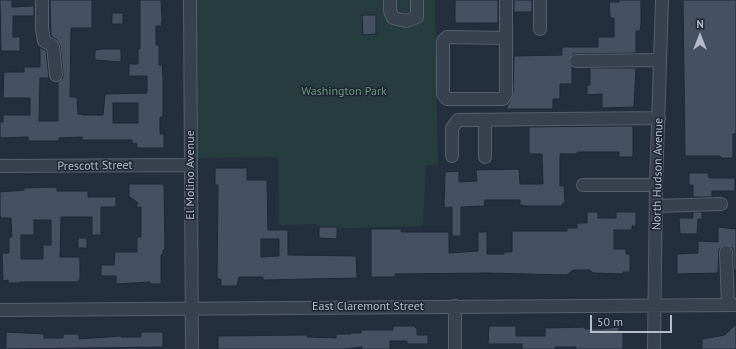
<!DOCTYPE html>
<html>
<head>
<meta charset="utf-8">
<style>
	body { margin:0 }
	#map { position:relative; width:736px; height:349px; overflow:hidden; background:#242f3e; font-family:"PT Sans",sans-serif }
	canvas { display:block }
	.north { position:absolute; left:680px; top:16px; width:40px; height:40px; -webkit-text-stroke:3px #1d2633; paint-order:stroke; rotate:0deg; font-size:11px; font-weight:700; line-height:16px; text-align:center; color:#b4bcc9 }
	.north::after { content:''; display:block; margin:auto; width:14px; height:18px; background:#b4bcc9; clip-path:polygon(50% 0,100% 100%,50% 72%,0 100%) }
	.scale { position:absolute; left:590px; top:315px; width:82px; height:18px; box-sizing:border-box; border:2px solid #b4bcc9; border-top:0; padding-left:5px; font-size:12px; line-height:14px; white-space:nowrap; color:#b4bcc9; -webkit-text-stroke:3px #1d2633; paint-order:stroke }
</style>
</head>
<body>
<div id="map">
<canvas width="736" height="349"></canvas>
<div class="north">N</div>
<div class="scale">50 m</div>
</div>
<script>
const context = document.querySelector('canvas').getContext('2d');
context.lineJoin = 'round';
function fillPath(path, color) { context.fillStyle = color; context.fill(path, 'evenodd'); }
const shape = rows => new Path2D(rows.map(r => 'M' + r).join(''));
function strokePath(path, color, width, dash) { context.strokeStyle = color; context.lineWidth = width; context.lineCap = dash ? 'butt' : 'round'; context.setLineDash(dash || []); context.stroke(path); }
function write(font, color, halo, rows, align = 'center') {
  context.font = font + ' "PT Sans",sans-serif'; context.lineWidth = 3; context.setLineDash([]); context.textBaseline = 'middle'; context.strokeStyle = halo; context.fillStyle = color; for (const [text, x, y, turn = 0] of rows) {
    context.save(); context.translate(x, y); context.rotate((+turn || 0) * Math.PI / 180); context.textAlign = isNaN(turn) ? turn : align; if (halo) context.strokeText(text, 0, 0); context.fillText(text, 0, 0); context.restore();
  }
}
const green = shape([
	[194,0,435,0,438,165,426,165,423,226,323,229,315,224,279,225,278,157,195,158]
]);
const building = shape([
	[0,0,12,0,12,7,34,6,34,16,13,16,13,37,20,37,20,51,1,51,0,0],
	[50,0,92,0,92,28,71,28,70,97,77,97,78,114,84,115,103,115,105,94,147,93,147,76,129,76,129,64,138,64,138,49,140,49,140,0,161,0,162,20,161,26,156,26,156,45,159,45,159,65,162,65,163,75,163,117,160,117,160,134,164,134,164,148,137,148,137,144,132,143,132,140,82,140,82,137,59,138,59,141,28,141,28,137,0,138,0,122,3,122,3,115,30,115,30,98,3,98,4,72,24,72,24,67,40,67,40,47,46,51,49,78,40,78,39,121,58,121,58,82,63,78,63,74,60,45,57,40,51,36,50,0],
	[113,103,138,103,138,123,113,123,113,103],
	[455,0,498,0,498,23,455,23,455,0],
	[514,0,532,0,532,12,514,12,514,23,514,0],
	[619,0,641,0,641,24,640,31,636,31,636,53,573,54,569,61,572,67,572,84,560,84,560,99,553,99,553,109,506,109,513,94,514,56,562,55,562,47,598,47,598,37,614,37,614,18,610,18,609,2,619,2,619,0],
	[683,0,736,0,736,134,733,134,733,158,721,158,720,156,685,156,683,0],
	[112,13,123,13,123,24,112,24,112,13],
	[362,15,376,15,376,34,363,35,362,15],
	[102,49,121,49,121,62,95,60,95,50,102,49],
	[590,68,636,68,634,107,602,108,602,94,587,95,587,85,590,85,590,68],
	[619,126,633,126,633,157,619,157,619,152,577,152,577,154,560,154,560,186,564,186,565,203,562,204,562,206,526,206,520,205,520,200,485,200,484,206,461,207,461,236,452,236,452,207,445,208,444,205,445,172,459,171,459,182,477,181,476,170,519,169,520,184,543,184,542,154,529,154,529,127,619,126],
	[215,168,247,168,247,180,267,180,268,230,288,230,288,255,356,256,357,278,263,280,263,277,239,277,237,286,221,286,221,279,217,279,218,185,215,185,215,168],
	[261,239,279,239,279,256,261,257,261,239],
	[689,173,708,173,709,178,735,178,735,191,712,191,712,197,693,197,693,185,689,185,689,173],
	[129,184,164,184,165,250,163,250,163,255,161,255,161,284,150,284,150,282,116,284,116,276,101,276,101,265,114,265,115,252,137,252,137,237,141,237,141,207,136,207,138,203,129,196,129,184],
	[57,187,57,191,88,191,88,197,116,197,116,207,101,207,101,235,92,235,92,217,61,217,60,257,80,257,80,279,78,282,20,282,20,283,8,283,8,280,3,281,2,253,9,253,9,237,12,237,11,218,1,218,0,215,0,192,24,190,24,188,57,187],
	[34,220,51,220,51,245,43,245,43,259,21,259,21,235,34,235,34,220],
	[587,212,598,212,598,218,616,218,616,212,636,212,636,226,632,226,632,230,614,230,614,249,626,249,626,254,630,254,630,272,623,272,623,274,593,273,590,270,573,270,567,275,487,273,395,274,395,277,371,277,371,229,401,229,401,232,449,232,449,253,478,251,478,232,487,232,487,254,504,254,504,252,512,252,512,231,567,231,567,228,577,228,577,223,587,223,587,212],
	[693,212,702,212,702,219,698,219,697,234,680,234,679,218,693,218,693,212],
	[319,227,337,227,337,239,319,238,319,227],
	[718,227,736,229,736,270,734,270,733,248,725,245,719,249,718,273,677,274,677,254,698,253,698,241,718,242,718,227],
	[78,238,87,238,87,248,78,248,78,238],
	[736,324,736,349,702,349,702,339,725,335,736,324],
	[393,326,414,326,417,329,417,335,428,335,428,344,407,344,407,341,390,341,390,349,362,349,362,347,344,349,218,349,218,336,307,335,307,337,336,338,336,334,351,334,351,333,361,333,361,330,393,330,393,326],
	[489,326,516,326,516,336,545,336,545,328,585,327,585,329,602,329,619,327,619,332,623,332,623,349,576,349,576,347,555,347,556,349,522,349,522,344,488,344,489,326],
	[6,332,44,334,44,338,63,338,63,334,79,334,79,339,121,336,121,337,141,337,141,332,163,332,163,347,6,349,6,332]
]);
const minor = shape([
	[42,0,42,29,44,41,53,46,56,75],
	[190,0,192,349],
	[390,0,390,11,393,18,406,21,417,17,417,0],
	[540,0,540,29],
	[506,38,447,37,443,41,443,94,447,99,503,99,506,94,506,0],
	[576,61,660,60],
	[485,120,485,157],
	[452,156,452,128,458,120,659,118],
	[0,166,190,165],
	[583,185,656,185],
	[656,206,721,204],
	[726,252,728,305],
	[455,306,455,349],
	[0,310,736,305],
	[654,349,656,185,662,0]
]);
const parkNames = [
	["Washington Park",344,92]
];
const streetNames = [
	["Prescott Street",95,166,-1],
	["North Hudson Avenue",658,174,-89],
	["El Molino Avenue",191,175,-90],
	["East Claremont Street",368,307]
];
fillPath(green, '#263c3f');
fillPath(building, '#455162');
strokePath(building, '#1f2835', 1);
strokePath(minor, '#565f6c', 14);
strokePath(minor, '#38414e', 12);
write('12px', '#6b9a76', '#1d2633', parkNames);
write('12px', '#b4bcc9', '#1d2633', streetNames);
</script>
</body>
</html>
